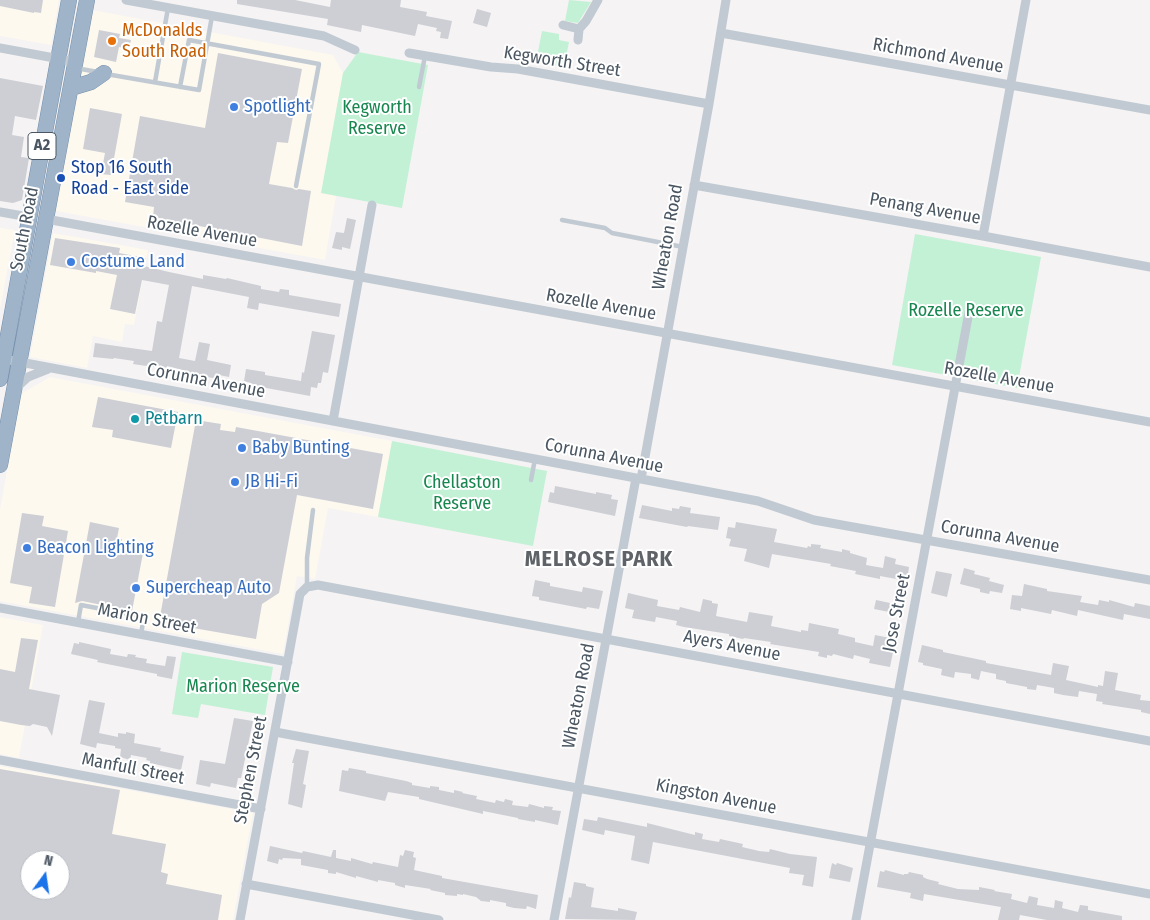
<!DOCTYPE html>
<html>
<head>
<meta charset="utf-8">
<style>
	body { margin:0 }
	#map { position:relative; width:1150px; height:920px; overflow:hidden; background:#f5f3f3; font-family:"Fira Sans Condensed",sans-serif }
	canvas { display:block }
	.north { position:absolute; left:20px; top:850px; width:50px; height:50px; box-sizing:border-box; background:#fff; border:1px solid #b7bbc0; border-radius:50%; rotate:14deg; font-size:14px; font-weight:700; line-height:20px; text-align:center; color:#4a5661 }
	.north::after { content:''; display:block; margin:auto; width:18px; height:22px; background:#1a73e8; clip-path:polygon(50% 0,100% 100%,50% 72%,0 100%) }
</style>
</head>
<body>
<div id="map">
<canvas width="1150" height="920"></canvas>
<div class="north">N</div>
</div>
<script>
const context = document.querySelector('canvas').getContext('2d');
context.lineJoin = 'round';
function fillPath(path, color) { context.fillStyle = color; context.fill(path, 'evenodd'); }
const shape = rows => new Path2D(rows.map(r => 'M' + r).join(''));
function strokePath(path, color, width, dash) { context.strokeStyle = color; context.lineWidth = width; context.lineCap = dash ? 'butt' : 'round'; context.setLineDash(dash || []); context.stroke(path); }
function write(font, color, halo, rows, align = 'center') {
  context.font = font + ' "Fira Sans Condensed",sans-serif'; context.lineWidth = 4; context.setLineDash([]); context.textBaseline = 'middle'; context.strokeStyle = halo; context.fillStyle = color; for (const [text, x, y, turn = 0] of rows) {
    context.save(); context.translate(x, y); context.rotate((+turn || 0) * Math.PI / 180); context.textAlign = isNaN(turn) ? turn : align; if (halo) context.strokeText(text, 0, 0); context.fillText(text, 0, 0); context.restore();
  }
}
const commercial = shape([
	[0,0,59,0,51,45,0,36],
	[92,10,333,55,343,73,322,193,336,196,325,260,56,211],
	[0,228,15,230,0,309],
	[53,233,148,250,134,325,125,324,122,342,93,336,87,368,30,357],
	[50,377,392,441,378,517,328,508,315,579,297,576,283,654,0,601,0,509,21,394],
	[0,617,43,625,19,758,0,754],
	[0,766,253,813,233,920,0,920],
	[30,860,60,860,60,890,30,890]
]);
const green = shape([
	[569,0,591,2,578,23,565,21],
	[542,31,559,34,559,40,569,42,564,67,536,62],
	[358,52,428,65,402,208,321,193,343,73],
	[915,234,1041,257,1017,388,892,365],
	[392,441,547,471,533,546,378,517],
	[182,652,273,667,265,715,201,704,198,718,172,714]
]);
const building = shape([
	[0,0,43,0,41,13,34,12,34,13,0,6],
	[237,0,295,0,330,7,331,0,401,0,400,7,427,12,426,16,452,21,448,39,440,38,441,32,436,31,437,28,418,24,415,36,362,25,361,32,327,25,328,19,237,4],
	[477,9,491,13,487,27,473,23],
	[99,30,120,34,119,38,131,40,129,49,119,47,116,62,94,57],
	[218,53,302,69,288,143,277,142,269,184,292,188,296,190,299,189,311,191,302,246,153,217,154,207,125,202,140,116,205,128],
	[0,78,43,86,36,120,15,116,12,135,24,137,21,157,29,158,22,200,13,203,0,201],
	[90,108,122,114,111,175,101,174,105,153,83,149],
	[347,218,356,220,350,249,342,247,342,250,332,248,336,232,344,233],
	[55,238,120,248,119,253,146,258,144,266,169,272,203,279,203,275,226,279,227,278,261,286,261,289,279,292,280,289,289,290,289,295,341,304,339,317,259,303,258,310,247,308,249,297,192,286,179,358,195,361,199,342,210,344,207,360,231,365,229,377,219,375,218,379,186,373,187,371,167,366,167,368,160,367,160,368,133,364,134,361,114,358,113,359,93,357,95,343,152,351,157,321,162,322,169,285,142,280,135,314,110,309,117,275,96,271,96,273,50,265],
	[312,331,335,335,328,373,323,372,321,383,318,383,317,388,311,387,310,396,250,385,251,383,244,381,246,369,265,372,265,375,301,381,302,372,304,373],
	[98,397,178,412,171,448,112,437,113,430,92,427],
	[196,420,221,424,220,430,235,432,236,427,383,454,373,509,297,495,279,593,262,604,256,639,159,622],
	[555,486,596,494,596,492,612,495,611,499,618,500,615,516,548,502,550,492,554,493],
	[642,505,672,511,672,508,679,509,680,506,691,508,690,513,720,517,718,530,688,526,687,527,639,518],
	[22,513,44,516,42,526,68,531,55,607,29,603,32,587,10,583],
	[90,522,119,528,117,538,122,539,120,548,143,553,132,611,82,601,75,603],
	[736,522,777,529,774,542,807,548,808,546,811,547,811,544,821,545,820,548,842,552,842,549,850,551,850,553,867,558,866,565,883,568,885,556,896,559,895,564,909,567,907,581,880,576,880,579,855,574,856,571,830,566,831,564,772,554,769,568,744,561,747,549,729,546,731,539,726,538,728,527,735,528],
	[964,568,975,571,974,574,990,578,989,581,1004,585,1002,593,990,591,989,594,980,592,980,589,960,584],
	[936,571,952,574,947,597,931,593],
	[535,580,550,583,550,586,582,592,583,587,603,591,599,609,587,607,586,609,539,600,539,597,532,596],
	[1024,584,1047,589,1047,591,1082,596,1080,602,1098,605,1099,600,1109,602,1109,600,1134,607,1135,603,1150,606,1150,619,1124,614,1123,620,1078,610,1077,616,1052,610,1051,614,1021,608,1021,611,1010,609,1012,595,1022,596],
	[628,593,658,600,657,606,679,610,680,607,700,612,703,599,712,601,712,603,718,604,716,616,747,622,749,612,773,616,771,626,801,632,801,630,808,631,809,623,839,629,838,634,855,638,855,642,873,646,875,635,890,638,888,651,893,652,890,667,869,663,870,659,854,655,853,659,833,654,832,656,827,655,827,658,818,656,819,652,770,644,771,642,744,638,743,639,729,636,729,634,684,627,676,625,677,621,656,617,655,622,632,618,634,610,625,608],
	[876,600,890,603,889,612,874,609],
	[21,638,38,640,29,689,60,695,52,736,47,727,33,724,30,726,21,725,0,721,0,669,15,672],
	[79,642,111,649,110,654,127,657,128,654,136,655,135,657,147,659,146,663,165,666,167,656,176,657,172,679,157,676,157,674,97,662,98,660,71,654,74,643,79,644],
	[922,645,943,650,943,652,986,661,986,663,1051,675,1053,663,1069,666,1066,680,1098,687,1098,685,1103,686,1105,671,1118,673,1115,690,1141,695,1140,700,1150,701,1150,714,1141,712,1141,710,1102,704,1103,702,1096,701,1097,694,1079,691,1078,697,1063,695,1054,693,1054,688,1037,685,1036,690,1027,689,1027,687,1006,683,1006,681,996,679,996,674,981,671,979,680,971,678,971,674,955,672,954,678,941,675,942,669,923,665,923,663,918,662],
	[89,700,105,703,99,733,118,737,118,733,126,734,126,732,135,734,134,743,161,748,160,751,184,756,181,770,150,763,150,761,146,760,147,758,131,755,130,760,120,757,121,749,115,748,115,746,97,743,96,748,80,744],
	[234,718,253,721,241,778,238,778,236,788,211,783,210,787,196,784,200,760,225,764],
	[296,749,309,751,303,784,306,785,302,808,288,804,294,763,292,763],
	[349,768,366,771,366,773,406,781,412,783,412,785,430,788,430,786,439,787,439,790,454,793,454,790,463,792,462,793,477,796,476,799,495,803,496,800,504,802,505,799,513,801,512,805,528,807,529,804,544,808,544,806,553,807,552,810,561,811,558,825,535,820,535,822,518,819,518,818,483,811,483,814,419,799,419,797,388,792,385,801,339,791,342,770,348,771],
	[0,769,120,790,112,834,166,844,161,872,168,874,166,884,222,895,218,920,0,920],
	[30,860,60,860,60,890,30,890],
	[598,817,647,827,647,823,695,835,695,832,703,834,702,839,719,842,720,839,743,844,742,847,759,851,769,852,770,849,790,854,817,857,813,887,802,885,804,875,789,873,790,868,653,842,649,864,631,860,635,836,605,830,604,835,582,830,584,819,597,821],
	[270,846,302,853,303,851,331,857,333,850,336,850,336,858,351,861,351,858,372,864,373,862,398,867,400,855,403,856,405,850,414,852,413,857,416,858,414,870,442,876,442,878,538,895,536,909,527,906,526,909,514,908,506,906,506,903,490,900,490,902,481,901,476,897,463,894,463,895,457,894,457,896,445,895,445,893,430,890,431,889,405,885,405,888,395,885,395,883,378,880,378,882,356,876,356,878,336,872,336,874,328,873,328,870,301,865,301,859,283,858,282,860,279,859,278,864,267,861],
	[832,863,836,865,837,863,853,868,850,882,829,878],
	[885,870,904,875,904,874,908,874,909,872,923,875,923,877,927,879,939,882,938,884,958,889,979,890,979,887,995,890,994,891,1012,894,1011,899,1027,903,1029,896,1038,898,1037,905,1054,908,1055,900,1063,902,1062,908,1078,912,1080,905,1088,906,1088,910,1122,916,1122,920,1047,920,1020,915,1019,920,998,920,1001,907,924,894,923,901,910,898,911,893,877,887,880,871,884,872],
	[574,882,586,884,586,886,594,888,591,907,618,911,618,908,637,912,635,920,565,919,569,897,571,898]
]);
const service = shape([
	[78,65,81,69,98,72],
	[106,74,199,90,212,16],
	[155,82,168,8],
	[180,87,189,40,319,64,296,186],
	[419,87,425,56],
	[562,220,605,228,612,233,683,247],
	[531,480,535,459],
	[307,587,307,558,313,510],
	[78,622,81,605,144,617,141,634]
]);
const minor = shape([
	[126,0,324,36,355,50],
	[563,25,579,29],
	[721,33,1150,110],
	[578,40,579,29,586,21,598,0],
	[0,48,76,62],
	[409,53,491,67,518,69,709,104],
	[694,185,983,236,1150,267],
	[0,212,29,217],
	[46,219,1150,422],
	[983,236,1026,0],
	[4,359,758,501,814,520,1150,580],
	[15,389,28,377,48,369],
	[333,421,372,205],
	[641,479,709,104,726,0],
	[0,608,288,662],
	[275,732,1150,894],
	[0,760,261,809],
	[246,884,439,920],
	[240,920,300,594,307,587,318,585,1150,741],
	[554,920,636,478],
	[856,920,969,312]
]);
const trunk = shape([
	[71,88,91,82,104,73],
	[0,379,69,0],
	[0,465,87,0]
]);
const markers = [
	[112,41,5,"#e8710a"],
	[234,107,5,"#3f7fe0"],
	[61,178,5,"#1a4fb4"],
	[71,262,5,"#3f7fe0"],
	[135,419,5,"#0f9aa8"],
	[242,448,5,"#3f7fe0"],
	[235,482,5,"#3f7fe0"],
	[27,548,5,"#3f7fe0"],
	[136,588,5,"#3f7fe0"]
];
const shields = [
	[42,146,28]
];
const shieldNames = [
	["A2",42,146]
];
const foodNames = [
	["McDonalds",122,31],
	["South Road",122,52]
];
const streetNames = [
	["Richmond Avenue",938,56,10],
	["Kegworth Street",562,62,9],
	["Penang Avenue",925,209,10],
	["South Road",25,229,-79],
	["Rozelle Avenue",202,232,10],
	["Wheaton Road",668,237,-80],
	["Rozelle Avenue",601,305,10],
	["Rozelle Avenue",999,378,10],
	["Corunna Avenue",206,381,11],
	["Corunna Avenue",604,456,11],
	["Corunna Avenue",1000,537,10],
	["Jose Street",897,613,-79],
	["Marion Street",147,619,11],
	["Ayers Avenue",732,646,11],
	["Wheaton Road",579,696,-79],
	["Manfull Street",133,769,11],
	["Stephen Street",251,770,-79],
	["Kingston Avenue",716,797,11]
];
const shopNames = [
	["Spotlight",244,107],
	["Costume Land",81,262],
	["Baby Bunting",252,448],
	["JB Hi-Fi",245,482],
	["Beacon Lighting",37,548],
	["Supercheap Auto",146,588]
];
const parkNames = [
	["Kegworth",377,108],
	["Reserve",377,129],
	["Rozelle Reserve",966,311],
	["Chellaston",462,483],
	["Reserve",462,504],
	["Marion Reserve",243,687]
];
const transitNames = [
	["Stop 16 South",71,168],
	["Road - East side",71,189]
];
const cultureNames = [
	["Petbarn",145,419]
];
const districtNames = [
	["MELROSE PARK",599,560]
];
fillPath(commercial, '#fdf9ef');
fillPath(green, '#c3f1d5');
fillPath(building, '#cdcfd5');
strokePath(trunk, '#7690ad', 16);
strokePath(service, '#c1cad2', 4.5);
strokePath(minor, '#c1cad2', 9);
strokePath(trunk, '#9fb4c9', 15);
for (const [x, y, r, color] of markers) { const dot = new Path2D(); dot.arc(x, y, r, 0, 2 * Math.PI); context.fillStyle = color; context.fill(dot); strokePath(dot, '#fff', 2); }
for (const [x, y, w] of shields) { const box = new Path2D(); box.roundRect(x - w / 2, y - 13.5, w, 27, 4); context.fillStyle = '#fff'; context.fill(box); strokePath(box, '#4a5661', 1); }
write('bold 16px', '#4a5661', null, shieldNames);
write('18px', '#c56008', '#fff', foodNames, 'left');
write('18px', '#4a5661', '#fff', streetNames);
write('18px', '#366cbe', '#fff', shopNames, 'left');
write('18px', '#17864f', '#fff', parkNames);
write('18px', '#164399', '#fff', transitNames, 'left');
write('18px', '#0d838f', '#fff', cultureNames, 'left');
context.letterSpacing = '1px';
write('bold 22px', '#5f6368', '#fff', districtNames);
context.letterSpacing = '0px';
</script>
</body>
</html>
